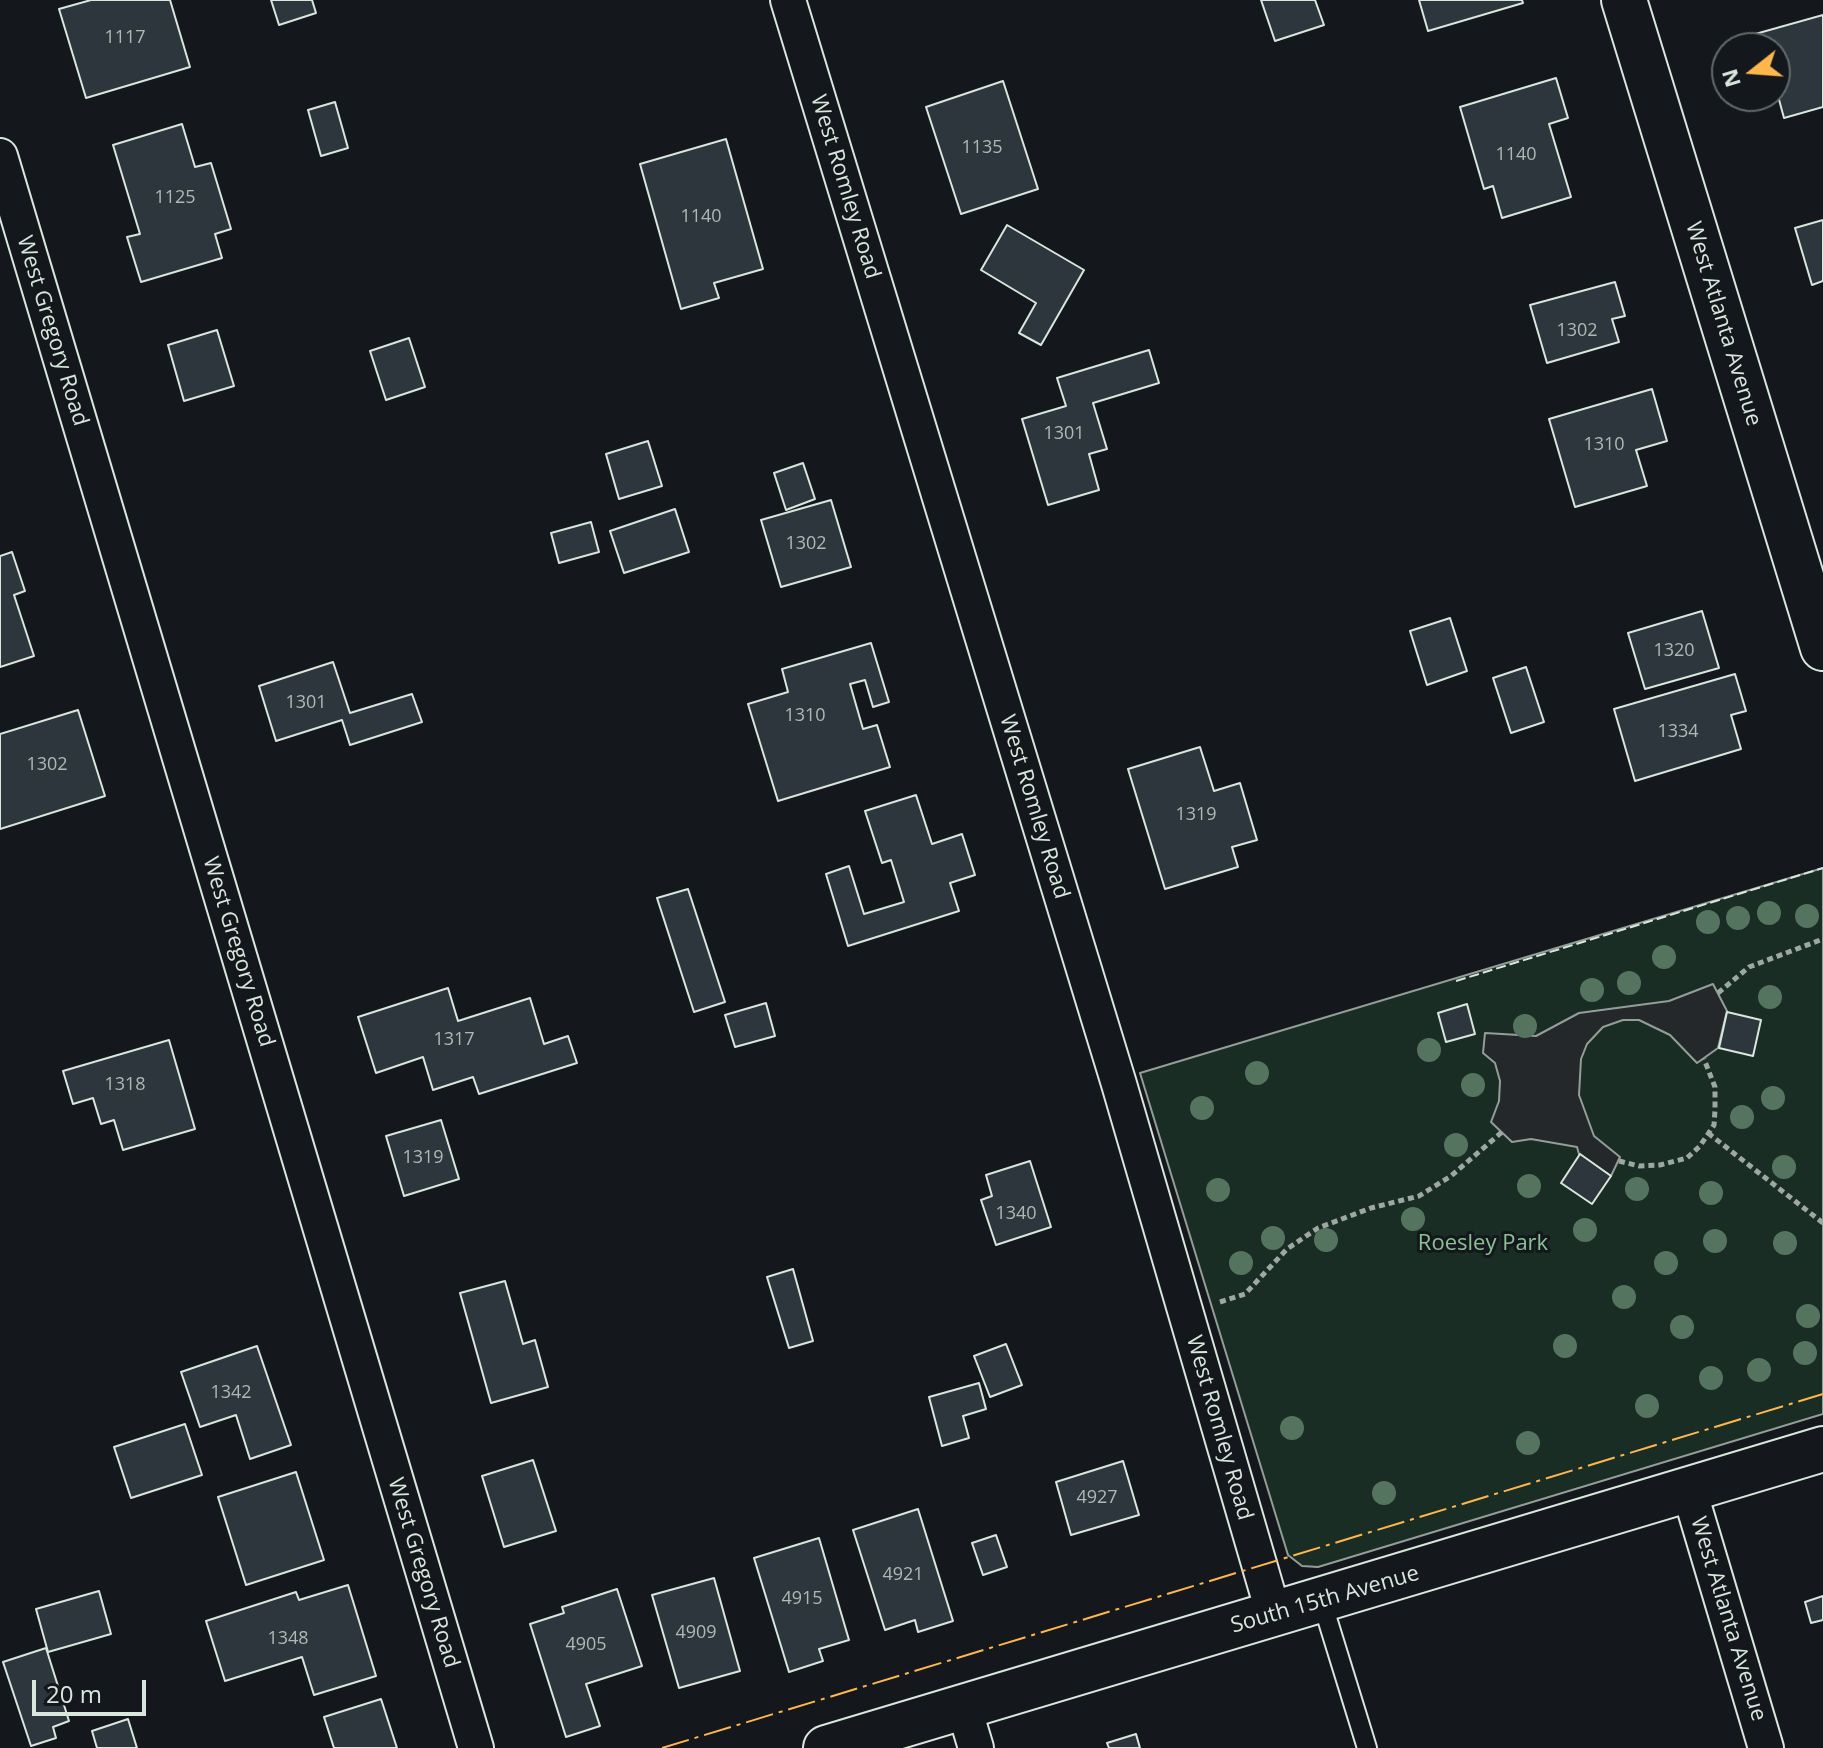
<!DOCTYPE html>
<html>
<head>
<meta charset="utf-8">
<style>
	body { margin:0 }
	#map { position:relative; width:1823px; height:1748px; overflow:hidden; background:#14181c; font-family:"Open Sans",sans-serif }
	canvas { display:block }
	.north { position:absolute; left:1711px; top:32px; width:80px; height:80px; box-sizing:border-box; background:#14181c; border:2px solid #626a69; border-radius:50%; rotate:253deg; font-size:22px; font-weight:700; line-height:32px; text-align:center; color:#d8e6dc }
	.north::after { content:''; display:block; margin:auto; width:28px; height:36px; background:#ffb74d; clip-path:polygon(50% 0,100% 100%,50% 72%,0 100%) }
	.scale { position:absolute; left:32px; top:1680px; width:114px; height:36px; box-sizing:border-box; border:4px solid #d8e6dc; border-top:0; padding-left:10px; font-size:24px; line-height:28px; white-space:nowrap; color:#d8e6dc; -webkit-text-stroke:6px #14181c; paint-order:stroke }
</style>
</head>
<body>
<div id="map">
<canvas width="1823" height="1748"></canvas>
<div class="north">N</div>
<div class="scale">20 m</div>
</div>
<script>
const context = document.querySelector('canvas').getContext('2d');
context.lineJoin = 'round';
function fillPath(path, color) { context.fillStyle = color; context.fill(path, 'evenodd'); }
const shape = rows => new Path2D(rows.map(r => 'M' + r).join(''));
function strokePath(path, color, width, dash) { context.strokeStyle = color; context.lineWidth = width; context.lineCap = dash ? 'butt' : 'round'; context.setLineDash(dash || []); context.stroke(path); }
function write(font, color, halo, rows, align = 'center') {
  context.font = font + ' "Open Sans",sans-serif'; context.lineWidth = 6; context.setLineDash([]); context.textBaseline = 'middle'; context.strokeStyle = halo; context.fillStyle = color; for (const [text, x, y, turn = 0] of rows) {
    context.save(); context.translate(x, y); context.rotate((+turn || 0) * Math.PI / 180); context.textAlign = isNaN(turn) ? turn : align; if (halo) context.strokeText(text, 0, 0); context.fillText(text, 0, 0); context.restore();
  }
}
const green = shape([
	[1823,868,1823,1414,1318,1567,1302,1566,1288,1555,1140,1073,1823,868]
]);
const parking = shape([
	[1713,984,1727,1011,1718,1048,1697,1063,1670,1035,1639,1020,1623,1020,1603,1027,1587,1044,1581,1059,1579,1095,1594,1136,1620,1157,1611,1176,1579,1154,1577,1147,1531,1139,1512,1142,1491,1122,1499,1101,1500,1081,1495,1063,1483,1053,1485,1033,1536,1036,1579,1013,1669,1001,1713,984]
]);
const building = shape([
	[91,0,170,0,190,67,86,98,59,9,91,0],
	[271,0,312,0,316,13,279,25,271,0],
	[1261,0,1315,0,1324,25,1275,41,1261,0],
	[1419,0,1522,0,1523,3,1428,31,1419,0],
	[1823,15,1823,107,1784,118,1775,85,1775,48,1744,48,1741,38,1823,15],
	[1556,78,1568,118,1549,124,1571,197,1502,218,1493,186,1484,189,1460,107,1556,78],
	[1003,81,1038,189,961,214,926,107,1003,81],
	[335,102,348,148,321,156,308,110,335,102],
	[182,124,195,167,211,163,231,229,215,234,222,258,141,282,127,237,140,234,113,145,182,124],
	[726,139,763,269,714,283,719,298,681,309,640,164,726,139],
	[1823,220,1823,281,1812,285,1795,228,1823,220],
	[1007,225,1084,270,1041,345,1019,333,1036,303,981,270,1007,225],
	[1615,282,1625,316,1612,319,1619,342,1547,363,1530,305,1615,282],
	[217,330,234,386,184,401,168,345,217,330],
	[409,338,425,387,386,400,370,351,409,338],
	[1149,350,1159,383,1093,403,1107,449,1089,454,1099,490,1048,505,1022,419,1066,406,1057,378,1149,350],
	[1652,389,1667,441,1636,450,1647,486,1575,507,1549,419,1652,389],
	[648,441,662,486,619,499,606,454,648,441],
	[803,463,815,499,786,510,774,473,803,463],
	[831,500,851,567,781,587,761,520,831,500],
	[675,509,689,552,624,573,610,531,675,509],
	[591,522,599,552,559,563,551,533,591,522],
	[12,552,25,591,14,595,34,656,0,667,0,556,12,552],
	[1702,611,1719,668,1645,689,1628,633,1702,611],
	[1450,618,1467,671,1427,685,1410,631,1450,618],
	[871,643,889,702,873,707,865,680,850,684,863,729,877,725,890,767,778,801,748,704,788,692,782,669,871,643],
	[333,662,350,713,412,694,422,722,350,745,342,720,276,741,259,686,333,662],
	[1526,667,1544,722,1511,733,1493,678,1526,667],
	[1735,674,1746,711,1731,715,1741,749,1635,781,1614,709,1735,674],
	[78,710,105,796,0,829,0,734,78,710],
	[1200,747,1214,791,1240,783,1257,840,1232,847,1238,867,1165,889,1128,769,1200,747],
	[916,795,932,844,962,834,975,875,950,883,959,911,848,946,826,874,849,866,864,914,904,902,891,860,882,863,865,811,916,795],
	[688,889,725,1002,694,1012,657,898,688,889],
	[448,988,458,1021,530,998,544,1044,568,1036,577,1063,479,1094,473,1077,433,1090,423,1057,376,1073,358,1017,448,988],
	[766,1003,775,1036,735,1047,725,1015,766,1003],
	[1467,1004,1475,1034,1446,1042,1438,1013,1467,1004],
	[1727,1012,1761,1020,1753,1056,1719,1048,1727,1012],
	[169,1040,195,1129,123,1150,114,1120,101,1124,93,1098,73,1104,63,1071,169,1040],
	[441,1120,459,1179,404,1196,386,1136,441,1120],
	[1580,1154,1611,1176,1592,1204,1561,1183,1580,1154],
	[1030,1161,1051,1227,996,1245,981,1200,992,1196,986,1175,1030,1161],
	[793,1269,813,1341,789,1348,767,1277,793,1269],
	[505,1281,523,1344,535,1340,548,1387,491,1403,460,1293,505,1281],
	[1006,1344,1022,1385,990,1397,974,1356,1006,1344],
	[257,1346,291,1445,250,1459,236,1415,200,1427,181,1372,257,1346],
	[979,1383,986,1409,963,1416,969,1438,942,1446,929,1397,979,1383],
	[185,1424,202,1475,131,1498,114,1447,185,1424],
	[533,1460,556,1531,504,1547,482,1476,533,1460],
	[1123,1461,1139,1515,1071,1535,1056,1482,1123,1461],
	[296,1472,324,1560,246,1585,218,1497,296,1472],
	[918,1509,953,1621,918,1632,915,1620,885,1630,853,1530,918,1509],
	[996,1535,1007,1567,983,1575,972,1543,996,1535],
	[819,1538,849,1640,819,1649,823,1661,789,1672,754,1558,819,1538],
	[714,1578,740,1671,679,1688,652,1595,714,1578],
	[348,1585,376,1676,314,1695,302,1657,225,1681,206,1621,296,1592,299,1600,348,1585],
	[617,1589,642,1666,586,1684,600,1726,566,1737,530,1624,564,1613,562,1607,617,1589],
	[99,1591,111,1634,48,1652,36,1609,99,1591],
	[1823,1596,1823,1620,1811,1623,1805,1602,1823,1596],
	[46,1648,69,1721,53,1727,56,1738,31,1746,3,1662,46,1648],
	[381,1699,397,1748,334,1748,324,1717,381,1699],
	[128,1719,137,1748,97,1748,92,1731,128,1719],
	[1136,1734,1140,1748,1109,1748,1107,1743,1136,1734]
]);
const path = shape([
	[1718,993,1749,967,1823,939],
	[1708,1133,1823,1223],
	[1619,1161,1639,1166,1660,1165,1687,1158,1700,1146,1714,1125,1715,1110,1715,1087,1704,1059],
	[1220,1302,1245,1294,1287,1249,1318,1228,1371,1208,1419,1196,1451,1176,1502,1132]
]);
const lane = shape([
	[1322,1602,1367,1748]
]);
const street = shape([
	[788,0,1119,1084,1274,1615],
	[0,156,476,1748],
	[1689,1490,1766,1748],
	[964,1708,976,1748]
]);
const secondary = shape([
	[1624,0,1823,648],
	[826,1748,1823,1449]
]);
const fence = shape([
	[1456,981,1823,868]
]);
const power = shape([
	[662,1748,1823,1394]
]);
const trees = [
	[1769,913],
	[1807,916],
	[1738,918],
	[1708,922],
	[1664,957],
	[1629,983],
	[1592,990],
	[1770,997],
	[1525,1026],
	[1429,1050],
	[1257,1073],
	[1473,1085],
	[1773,1098],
	[1202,1108],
	[1742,1117],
	[1456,1145],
	[1784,1167],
	[1529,1186],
	[1637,1189],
	[1218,1190],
	[1711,1193],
	[1413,1219],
	[1585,1230],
	[1273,1238],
	[1326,1240],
	[1715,1241],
	[1785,1243],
	[1241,1263],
	[1666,1263],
	[1624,1297],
	[1808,1316],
	[1682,1327],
	[1565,1346],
	[1805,1353],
	[1759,1370],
	[1711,1378],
	[1647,1406],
	[1292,1428],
	[1528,1443],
	[1384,1493]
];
const numberNames = [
	["1117",125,38],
	["1135",982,148],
	["1140",1516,155],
	["1125",175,198],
	["1140",701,217],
	["1302",1577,331],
	["1301",1064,434],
	["1310",1604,445],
	["1302",806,544],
	["1320",1674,651],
	["1301",306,703],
	["1310",805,716],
	["1334",1678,732],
	["1302",47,765],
	["1319",1196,815],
	["1317",454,1040],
	["1318",125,1085],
	["1319",423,1158],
	["1340",1016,1214],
	["1342",231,1393],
	["4927",1097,1498],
	["4921",903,1575],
	["4915",802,1599],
	["4909",696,1633],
	["1348",288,1639],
	["4905",586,1645]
];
const streetNames = [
	["West Romley Road",845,187,73],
	["West Atlanta Avenue",1723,324,73],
	["West Gregory Road",52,331,73],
	["West Romley Road",1034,807,73],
	["West Gregory Road",238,952,73],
	["West Romley Road",1219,1428,74],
	["West Gregory Road",423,1573,73],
	["South 15th Avenue",1325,1600,-16],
	["West Atlanta Avenue",1728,1619,73]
];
const parkNames = [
	["Roesley Park",1483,1244]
];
fillPath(green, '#1a2d24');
strokePath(green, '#939e99', 2);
fillPath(parking, '#24282b');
strokePath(parking, '#939e99', 2);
fillPath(building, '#2c363c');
strokePath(building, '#d8e6dc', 2);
strokePath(lane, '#d8e6dc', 22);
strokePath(street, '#d8e6dc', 38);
strokePath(secondary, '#d8e6dc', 48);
strokePath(path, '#9da8a2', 5, [6, 4]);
strokePath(lane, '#14181c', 18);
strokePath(street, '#14181c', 34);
strokePath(secondary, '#14181c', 44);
strokePath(fence, '#d8e6dc', 2, [10, 4]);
strokePath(power, '#ffb74d', 2, [28, 6, 4, 6]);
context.fillStyle = '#55745f';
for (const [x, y] of trees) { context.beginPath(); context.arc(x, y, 12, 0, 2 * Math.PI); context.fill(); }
write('18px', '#adbab4', null, numberNames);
write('22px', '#d8e6dc', '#14181c', streetNames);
write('22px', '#8ac095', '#14181c', parkNames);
</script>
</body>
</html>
